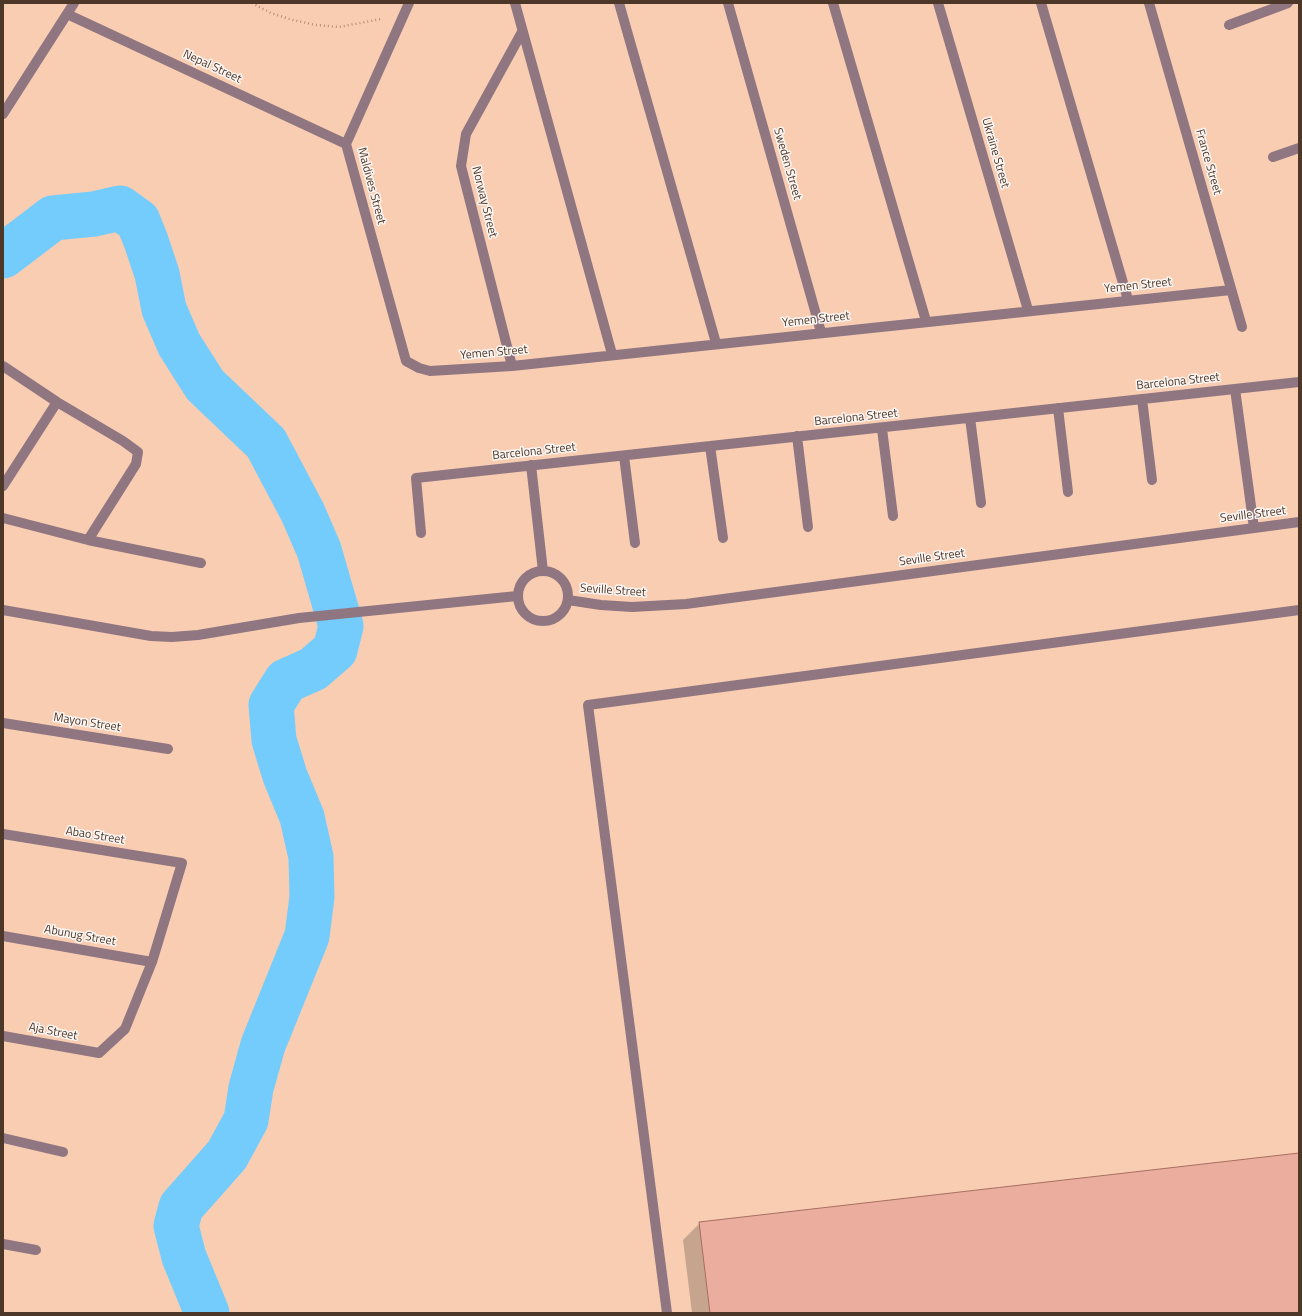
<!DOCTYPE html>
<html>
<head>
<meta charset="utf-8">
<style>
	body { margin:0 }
	#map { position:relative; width:1302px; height:1316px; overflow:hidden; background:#f9cdb2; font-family:"Titillium Web",sans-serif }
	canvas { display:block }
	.frame { position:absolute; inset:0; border:4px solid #4d3729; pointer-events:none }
</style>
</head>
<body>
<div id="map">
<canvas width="1302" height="1316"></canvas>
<div class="frame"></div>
</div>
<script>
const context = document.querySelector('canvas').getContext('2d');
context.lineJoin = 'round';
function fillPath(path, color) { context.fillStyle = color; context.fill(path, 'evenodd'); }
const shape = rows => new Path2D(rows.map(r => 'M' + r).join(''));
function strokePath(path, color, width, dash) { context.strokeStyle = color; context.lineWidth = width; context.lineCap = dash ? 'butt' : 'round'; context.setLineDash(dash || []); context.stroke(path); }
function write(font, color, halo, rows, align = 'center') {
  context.font = font + ' "Titillium Web",sans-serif'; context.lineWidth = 3; context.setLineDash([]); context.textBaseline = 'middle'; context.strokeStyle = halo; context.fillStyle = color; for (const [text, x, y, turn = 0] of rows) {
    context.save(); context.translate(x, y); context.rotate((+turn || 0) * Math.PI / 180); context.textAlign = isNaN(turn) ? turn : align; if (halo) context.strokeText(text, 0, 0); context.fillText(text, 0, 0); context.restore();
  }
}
const shadow = shape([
	[1299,1154,1299,1313,692,1313,683,1240,700,1223]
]);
const river = shape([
	[3,256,53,218,94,214,120,208,138,221,146,241,157,274,164,309,179,344,205,385,266,443,303,513,319,550,341,626,335,650,313,669,286,681,271,705,274,740,285,776,302,817,311,857,312,897,307,936,263,1045,251,1088,246,1120,227,1155,181,1207,176,1226,184,1257,207,1313]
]);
const building = shape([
	[1299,1153,1299,1313,710,1313,699,1222,1299,1153]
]);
const path = shape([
	[252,3,271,13,293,20,316,25,339,27,381,19]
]);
const minor = shape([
	[409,3,346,144,406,361,419,368,430,371,512,366,1231,290],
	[515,3,612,354],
	[619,3,716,343],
	[728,3,821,332],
	[833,3,926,321],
	[938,3,1028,310],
	[1041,3,1128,300],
	[1149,3,1242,327],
	[67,14,346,144],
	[1229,25,1288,3],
	[3,114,74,3],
	[1273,157,1299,148],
	[3,366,57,402,123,441,138,452,136,464,88,540],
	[512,366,461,166,466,134,522,32],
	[1235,389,1254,528],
	[1142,399,1152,480],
	[1058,408,1068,492],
	[970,418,981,503],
	[882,429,893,516],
	[797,436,808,527],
	[710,446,723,538],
	[624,456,635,543],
	[531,465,543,571],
	[3,486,57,402],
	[3,518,88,540,201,563],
	[421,533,416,478,1299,382],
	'518 596a25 25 0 1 1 50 0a25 25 0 1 1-50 0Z',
	[568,600,601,605,632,607,686,604,1299,522],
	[3,610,151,636,172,637,198,635,299,618,517,596],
	[3,723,168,749],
	[3,834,182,863,152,962,125,1029,99,1053,3,1036],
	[3,936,152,962],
	[3,1138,63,1152],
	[3,1244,36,1250],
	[667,1313,588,705,1299,610]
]);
const streetNames = [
	["Nepal Street",212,67,25],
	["Ukraine Street",995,153,74],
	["France Street",1208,162,74],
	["Sweden Street",787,164,74],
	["Maldives Street",371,186,75],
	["Norway Street",484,202,76],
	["Yemen Street",1138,286,-6],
	["Yemen Street",816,320,-6],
	["Yemen Street",494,353,-5],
	["Barcelona Street",1178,382,-6],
	["Barcelona Street",856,418,-6],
	["Barcelona Street",534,452,-6],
	["Seville Street",1253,515,-7],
	["Seville Street",932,558,-8],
	["Seville Street",613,591,4],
	["Mayon Street",87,723,9],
	["Abao Street",95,836,9],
	["Abunug Street",80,936,10],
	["Aja Street",53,1032,11]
];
fillPath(shadow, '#0003');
strokePath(river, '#73ccfc', 45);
fillPath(building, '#ebad9e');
strokePath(building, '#a76e60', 1);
strokePath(path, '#b18f79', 2.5, [1, 3]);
strokePath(minor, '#907680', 10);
write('12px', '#4d3729', '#fdf7f4', streetNames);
</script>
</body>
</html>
